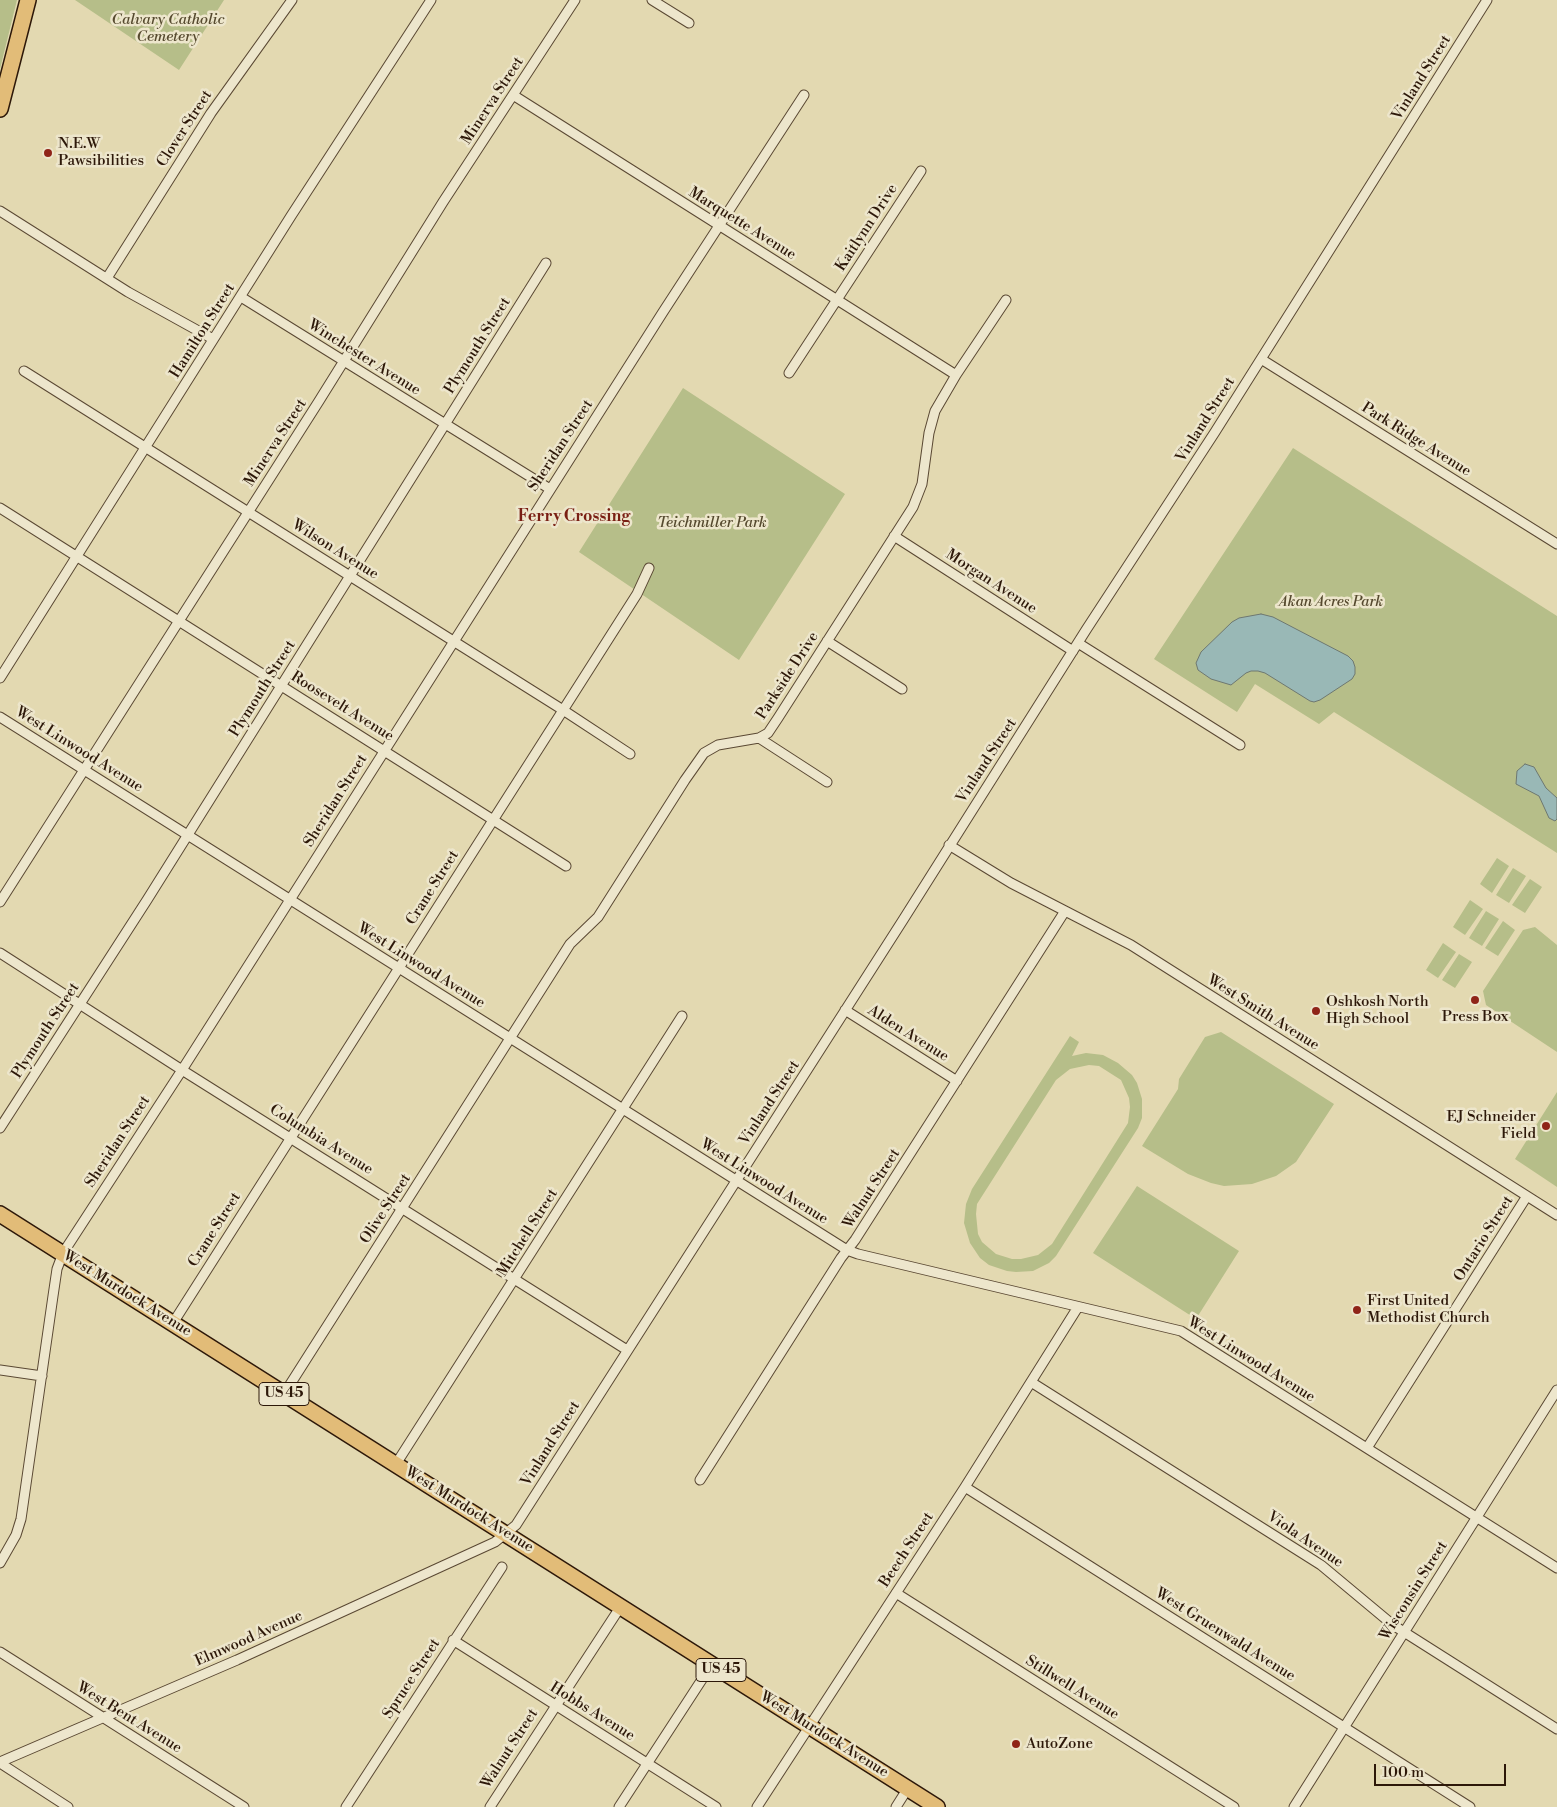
<!DOCTYPE html>
<html>
<head>
<meta charset="utf-8">
<style>
	body { margin:0 }
	#map { position:relative; width:1557px; height:1807px; overflow:hidden; background:#e3d9b1; font-family:"Libre Bodoni",serif }
	canvas { display:block }
	.scale { position:absolute; left:1374px; top:1764px; width:132px; height:22px; box-sizing:border-box; border:2px solid #2d1809; border-top:0; padding-left:6px; font-size:15px; line-height:18px; white-space:nowrap; color:#2d1809; -webkit-text-stroke:4px #ede6cc; paint-order:stroke }
</style>
</head>
<body>
<div id="map">
<canvas width="1557" height="1807"></canvas>
<div class="scale">100 m</div>
</div>
<script>
const context = document.querySelector('canvas').getContext('2d');
context.lineJoin = 'round';
function fillPath(path, color) { context.fillStyle = color; context.fill(path, 'evenodd'); }
const shape = rows => new Path2D(rows.map(r => 'M' + r).join(''));
function strokePath(path, color, width, dash) { context.strokeStyle = color; context.lineWidth = width; context.lineCap = dash ? 'butt' : 'round'; context.setLineDash(dash || []); context.stroke(path); }
function write(font, color, halo, rows, align = 'center') {
  context.font = font + ' "Libre Bodoni",serif'; context.lineWidth = 5; context.setLineDash([]); context.textBaseline = 'middle'; context.strokeStyle = halo; context.fillStyle = color; for (const [text, x, y, turn = 0] of rows) {
    context.save(); context.translate(x, y); context.rotate((+turn || 0) * Math.PI / 180); context.textAlign = isNaN(turn) ? turn : align; if (halo) context.strokeText(text, 0, 0); context.fillText(text, 0, 0); context.restore();
  }
}
const green = shape([
	[0,0,17,0,0,69],
	[75,0,224,0,179,70],
	[683,388,845,494,739,660,579,552],
	[1293,448,1557,616,1557,853,1334,712,1319,724,1255,684,1237,712,1154,659],
	[1497,858,1509,866,1492,893,1480,884],
	[1513,868,1526,876,1509,903,1496,895],
	[1530,879,1542,887,1525,913,1512,905],
	[1470,900,1483,909,1465,935,1453,927],
	[1486,911,1499,919,1482,946,1469,938],
	[1503,921,1515,930,1498,956,1485,948],
	[1535,927,1557,945,1557,1052,1486,1005,1483,991,1523,930],
	[1443,943,1456,952,1438,978,1426,970],
	[1459,954,1472,962,1455,988,1442,980],
	[1221,1032,1334,1104,1296,1162,1276,1176,1252,1184,1224,1186,1211,1183,1188,1174,1142,1146,1178,1089,1179,1079,1205,1037],
	[1070,1036,1079,1042,1072,1056,1086,1053,1103,1055,1118,1063,1132,1075,1137,1083,1142,1099,1142,1118,1138,1128,1056,1256,1049,1263,1033,1271,1016,1272,1007,1271,989,1265,980,1258,970,1243,964,1223,966,1204,972,1189],
	[1089,1065,1099,1066,1121,1080,1129,1098,1130,1107,1128,1123,1052,1244,1038,1255,1021,1259,1012,1259,996,1254,982,1242,978,1234,976,1214,977,1204,1056,1080,1070,1069],
	[1557,1092,1557,1187,1515,1159],
	[1137,1186,1239,1251,1196,1319,1093,1253]
]);
const water = shape([
	[1261,614,1273,617,1296,629,1348,656,1353,661,1355,667,1355,674,1352,679,1320,700,1314,702,1310,701,1265,673,1258,671,1251,671,1246,673,1231,685,1211,679,1198,670,1196,663,1201,652,1232,622,1239,618,1261,614],
	[1525,764,1534,767,1546,788,1557,798,1557,819,1555,821,1549,818,1539,796,1516,784,1517,771,1525,764]
]);
const minor = shape([
	[652,0,689,23],
	[513,95,956,375],
	[0,211,128,292,213,339],
	[107,278,211,113,292,0],
	[241,297,550,489],
	[1261,359,1557,544],
	[24,371,563,710,630,754],
	[789,373,921,171],
	[0,508,566,866],
	[894,536,1073,651],
	[827,641,902,689],
	[1078,643,1240,745],
	[0,678,291,216,431,0],
	[0,717,847,1250,858,1254,1181,1331,1557,1568],
	[759,738,827,782],
	[949,845,1011,883,1131,945,1557,1215],
	[0,902,319,401,443,202,575,0],
	[0,953,182,1070,627,1350],
	[845,1010,957,1081],
	[0,1128,147,900,546,263],
	[173,1323,637,594,649,568],
	[0,1370,42,1376],
	[1031,1382,1321,1565,1393,1625,1557,1729],
	[284,1394,570,944,598,917,685,780,704,753,718,745,759,738,768,733,778,718,913,507,922,484,929,433,935,411,956,375,1006,300],
	[1367,1448,1527,1196],
	[396,1464,682,1016],
	[700,1480,841,1258,855,1240,1065,911],
	[965,1487,1470,1807],
	[0,1563,16,1535,21,1519,53,1296,57,1269,63,1253,182,1070,663,312,804,95],
	[896,1593,1234,1807],
	[453,1640,716,1807],
	[0,1652,244,1807],
	[0,1762,237,1660,495,1542,516,1525,903,920,1086,630,1215,432,1487,0],
	[0,1763,68,1807],
	[346,1807,502,1567],
	[490,1807,621,1606],
	[619,1807,712,1664],
	[757,1807,965,1487,1078,1307],
	[896,1807,908,1788],
	[1294,1807,1557,1390]
]);
const primary = shape([
	[0,109,28,0],
	[0,1214,937,1807]
]);
const markers = [
	[48,153,5,"#8f2418"],
	[1475,1000,5,"#8f2418"],
	[1316,1011,5,"#8f2418"],
	[1546,1126,5,"#8f2418"],
	[1357,1310,5,"#8f2418"],
	[1016,1744,5,"#8f2418"]
];
const shields = [
	[284,1394,50],
	[721,1670,50]
];
const shieldNames = [
	["US 45",284,1394],
	["US 45",721,1670]
];
const parkNames = [
	["Calvary Catholic",168,20],
	["Cemetery",168,37],
	["Teichmiller Park",712,523],
	["Akan Acres Park",1331,602]
];
const streetNames = [
	["Vinland Street",1422,78,-58],
	["Minerva Street",493,101,-57],
	["Clover Street",185,129,-57],
	["Marquette Avenue",742,224,32],
	["Kaitlynn Drive",867,228,-57],
	["Hamilton Street",203,331,-58],
	["Plymouth Street",478,346,-58],
	["Winchester Avenue",364,358,32],
	["Vinland Street",1206,420,-58],
	["Park Ridge Avenue",1416,440,32],
	["Minerva Street",276,443,-57],
	["Sheridan Street",561,446,-57],
	["Wilson Avenue",335,550,32],
	["Morgan Avenue",991,582,33],
	["Parkside Drive",788,676,-57],
	["Plymouth Street",263,689,-58],
	["Roosevelt Avenue",342,707,32],
	["West Linwood Avenue",79,750,32],
	["Vinland Street",987,761,-57],
	["Sheridan Street",336,801,-58],
	["Crane Street",433,888,-58],
	["West Linwood Avenue",421,966,32],
	["West Smith Avenue",1263,1013,32],
	["Plymouth Street",46,1031,-57],
	["Alden Avenue",908,1034,32],
	["Vinland Street",770,1103,-57],
	["Columbia Avenue",321,1140,32],
	["Sheridan Street",118,1142,-57],
	["West Linwood Avenue",764,1182,32],
	["Walnut Street",872,1189,-57],
	["Olive Street",386,1209,-57],
	["Crane Street",215,1230,-58],
	["Mitchell Street",528,1233,-58],
	["Ontario Street",1484,1239,-58],
	["West Murdock Avenue",127,1294,32],
	["West Linwood Avenue",1251,1360,32],
	["Vinland Street",551,1444,-58],
	["West Murdock Avenue",469,1510,32],
	["Viola Avenue",1305,1540,34],
	["Beech Street",907,1550,-57],
	["Wisconsin Street",1414,1591,-58],
	["West Gruenwald Avenue",1225,1635,32],
	["Elmwood Avenue",249,1639,-24],
	["Spruce Street",412,1679,-57],
	["Stillwell Avenue",1072,1688,32],
	["Hobbs Avenue",592,1712,32],
	["West Bent Avenue",129,1718,32],
	["West Murdock Avenue",824,1735,32],
	["Walnut Street",510,1749,-57]
];
const poiNames = [
	["N.E.W",58,144],
	["Pawsibilities",58,161],
	["Oshkosh North",1326,1002],
	["High School",1326,1019],
	["Press Box",1475,1017,"center"],
	["EJ Schneider",1536,1117,"right"],
	["Field",1536,1134,"right"],
	["First United",1367,1301],
	["Methodist Church",1367,1318],
	["AutoZone",1026,1744]
];
const neighbourhoodNames = [
	["Ferry Crossing",574,517]
];
fillPath(green, '#b6be89');
fillPath(water, '#99b8b6');
strokePath(water, '#6e7871', 1);
strokePath(minor, '#5a4833', 11);
strokePath(primary, '#2d1809', 18);
strokePath(minor, '#ede6cc', 9);
strokePath(primary, '#e2bc78', 15);
for (const [x, y, r, color] of markers) { const dot = new Path2D(); dot.arc(x, y, r, 0, 2 * Math.PI); context.fillStyle = color; context.fill(dot); strokePath(dot, '#ede6cc', 2); }
for (const [x, y, w] of shields) { const box = new Path2D(); box.roundRect(x - w / 2, y - 11.5, w, 23, 4); context.fillStyle = '#ede6cc'; context.fill(box); strokePath(box, '#2d1809', 1); }
write('bold 14px', '#2d1809', null, shieldNames);
write('italic 15px', '#564a2f', '#ede6cc', parkNames);
write('15px', '#2d1809', '#ede6cc', streetNames);
write('15px', '#2d1809', '#ede6cc', poiNames, 'left');
write('bold 16px', '#7a1f14', '#ede6cc', neighbourhoodNames);
</script>
</body>
</html>
